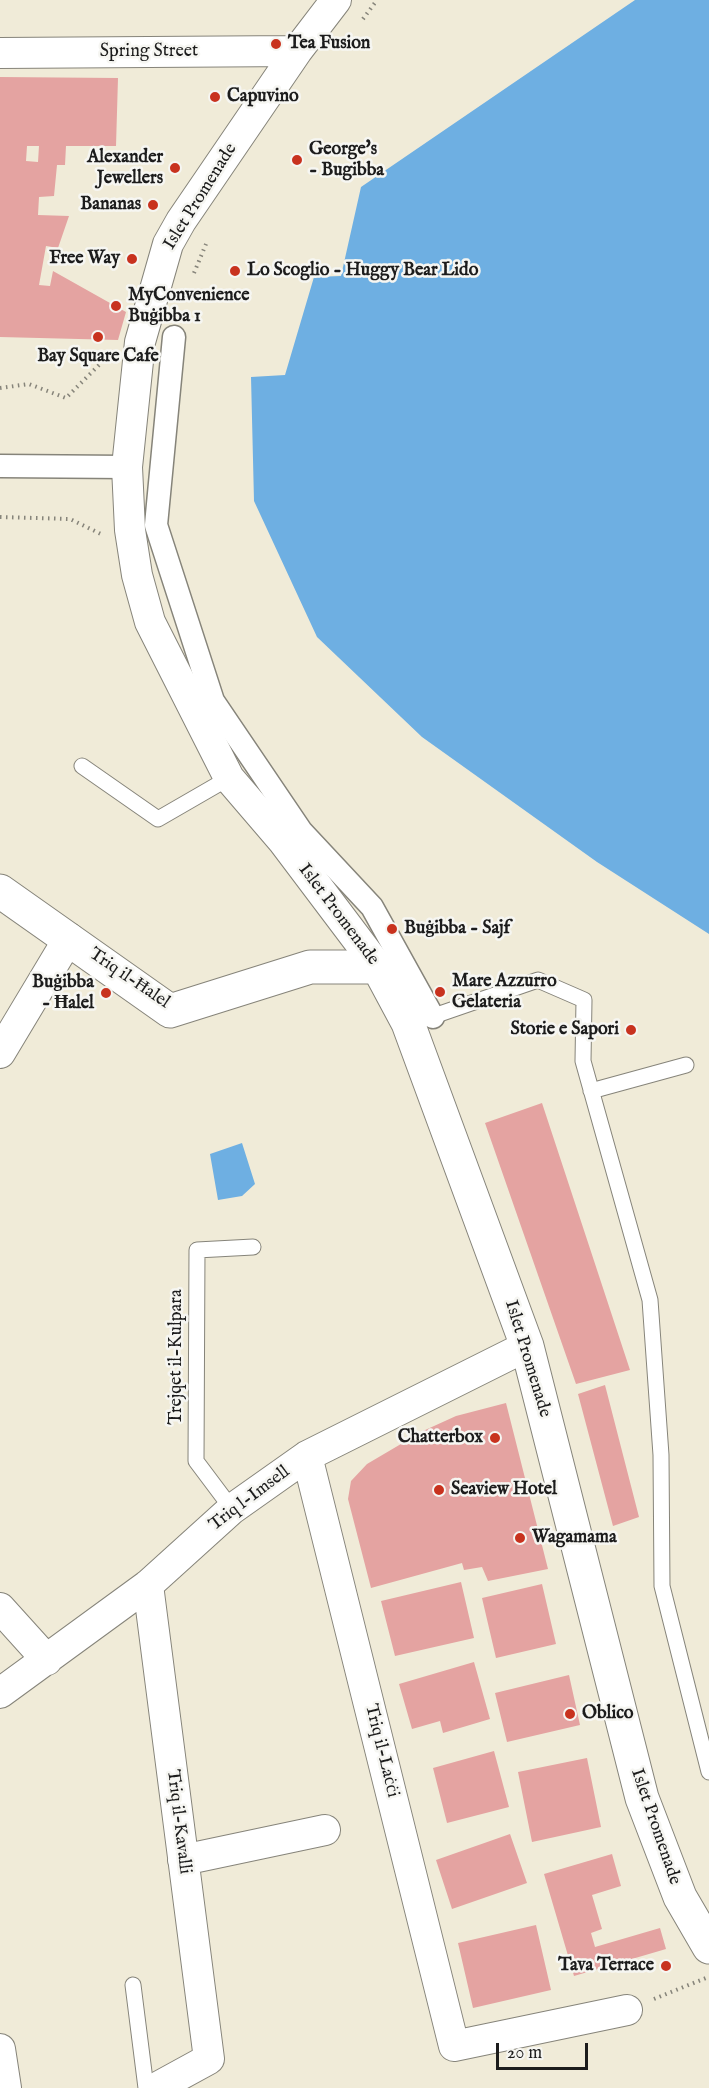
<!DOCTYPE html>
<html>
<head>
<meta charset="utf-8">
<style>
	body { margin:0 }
	#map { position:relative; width:709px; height:2088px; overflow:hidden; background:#f0ebd8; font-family:"IM FELL English",serif }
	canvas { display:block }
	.scale { position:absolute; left:496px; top:2043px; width:92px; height:27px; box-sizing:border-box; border:3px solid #1c1c1c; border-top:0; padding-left:8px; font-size:18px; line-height:21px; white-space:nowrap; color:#1c1c1c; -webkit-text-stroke:4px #f6f6f2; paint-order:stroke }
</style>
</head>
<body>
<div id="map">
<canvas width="709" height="2088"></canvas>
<div class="scale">20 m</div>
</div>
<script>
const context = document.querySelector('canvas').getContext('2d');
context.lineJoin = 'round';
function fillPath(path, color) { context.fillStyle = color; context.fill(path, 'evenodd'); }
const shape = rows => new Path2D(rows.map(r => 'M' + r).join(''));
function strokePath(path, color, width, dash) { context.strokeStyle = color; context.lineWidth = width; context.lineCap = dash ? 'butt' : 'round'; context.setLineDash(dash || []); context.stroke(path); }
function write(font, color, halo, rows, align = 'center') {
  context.font = font + ' "IM FELL English",serif'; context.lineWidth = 5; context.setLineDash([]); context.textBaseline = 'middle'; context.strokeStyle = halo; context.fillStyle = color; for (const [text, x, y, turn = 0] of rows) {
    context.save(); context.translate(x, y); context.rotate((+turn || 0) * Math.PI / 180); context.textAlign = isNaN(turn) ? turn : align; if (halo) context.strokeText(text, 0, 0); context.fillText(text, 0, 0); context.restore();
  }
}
const water = shape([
	[635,0,709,0,709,934,597,862,422,737,317,637,254,501,251,377,285,375,314,277,341,276,361,187],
	[242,1143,255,1184,242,1196,218,1200,210,1154]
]);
const building = shape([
	[0,77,118,78,116,146,66,146,65,165,57,165,54,196,39,197,38,215,69,216,58,248,46,246,39,285,50,286,53,271,126,312,118,340,0,337],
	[27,146,39,146,38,162,26,161],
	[542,1103,630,1370,576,1384,485,1123],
	[605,1385,639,1517,613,1526,578,1394],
	[506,1403,548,1569,488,1581,482,1567,464,1570,462,1563,371,1588,348,1499,351,1481,367,1464,423,1431,456,1416],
	[461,1582,474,1638,395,1656,381,1601],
	[542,1584,556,1644,496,1658,482,1598],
	[474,1662,490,1719,443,1733,440,1721,412,1729,399,1684],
	[569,1675,580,1725,507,1742,495,1693],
	[494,1751,509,1807,447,1823,433,1768],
	[587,1758,601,1827,532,1842,518,1772],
	[510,1834,527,1883,452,1909,436,1860],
	[612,1854,621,1886,592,1895,602,1929,591,1933,595,1947,660,1928,666,1949,574,1976,544,1874],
	[536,1925,551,1990,473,2008,458,1943]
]);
const path = shape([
	[363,19,377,0],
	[194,273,206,244],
	[0,388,29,384,66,398,108,356],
	[0,517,70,519,101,534],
	[654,1999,706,1978]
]);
const service = shape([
	[82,766,158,819,229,778],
	[425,1019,538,980,584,1000,583,1061,650,1300,661,1455,662,1586,709,1772],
	[591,1091,686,1065],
	[232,1509,196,1461,197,1250,253,1247],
	[133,1985,146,2088]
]);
const pedestrian = shape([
	[174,337,156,525,213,701,301,831,372,907,433,1017],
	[0,466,127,467]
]);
const minor = shape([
	[336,0,297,51,181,221,168,244,140,342,127,467,130,530,137,575,150,622,229,778,283,841,378,967],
	[0,53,297,51],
	[0,1053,69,938],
	[307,1456,454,2046,627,2010],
	[148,1585,209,2059,156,2088],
	[0,1608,47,1660],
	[0,1693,148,1585,232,1509,307,1456,527,1346],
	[183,1860,325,1830],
	[0,2049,6,2088]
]);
const tertiary = shape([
	[0,891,170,1011,310,967,378,967,408,1023,527,1346,642,1798,680,1897,709,1947]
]);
const markers = [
	[276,44,6,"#c8321e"],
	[215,97,6,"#c8321e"],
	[297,160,6,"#c8321e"],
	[175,168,6,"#c8321e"],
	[153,205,6,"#c8321e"],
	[132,259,6,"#c8321e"],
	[235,271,6,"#c8321e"],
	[116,306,6,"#c8321e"],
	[98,337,6,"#c8321e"],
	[392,929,6,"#c8321e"],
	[440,992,6,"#c8321e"],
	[106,993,6,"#c8321e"],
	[631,1030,6,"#c8321e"],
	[495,1438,6,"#c8321e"],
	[439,1490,6,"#c8321e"],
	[520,1538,6,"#c8321e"],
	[570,1714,6,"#c8321e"],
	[666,1966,6,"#c8321e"]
];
const poiNames = [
	["Tea Fusion",288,44],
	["Capuvino",227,97],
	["George's",309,150],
	["- Bugibba",309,171],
	["Alexander",163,158,"right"],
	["Jewellers",163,179,"right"],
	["Bananas",141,205,"right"],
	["Free Way",120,259,"right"],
	["Lo Scoglio - Huggy Bear Lido",247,271],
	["MyConvenience",128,296],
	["Buġibba 1",128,317],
	["Bay Square Cafe",98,357,"center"],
	["Buġibba - Sajf",404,929],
	["Mare Azzurro",452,982],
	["Gelateria",452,1003],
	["Buġibba",94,983,"right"],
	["- Ħalel",94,1004,"right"],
	["Storie e Sapori",619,1030,"right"],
	["Chatterbox",483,1438,"right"],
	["Seaview Hotel",451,1490],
	["Wagamama",532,1538],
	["Oblico",582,1714],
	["Tava Terrace",654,1966,"right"]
];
const streetNames = [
	["Spring Street",149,52],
	["Islet Promenade",201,197,-58],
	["Islet Promenade",338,915,53],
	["Triq il-Ħalel",129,979,34],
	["Trejqet il-Kulpara",177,1357,-90],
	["Islet Promenade",527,1359,73],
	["Triq l-Imsell",250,1499,-37],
	["Triq il-Laċċi",381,1751,76],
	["Triq il-Kavalli",178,1822,83],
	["Islet Promenade",655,1827,71]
];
fillPath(water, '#6eafe2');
fillPath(building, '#e4a3a1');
strokePath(service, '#86847a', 17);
strokePath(pedestrian, '#86847a', 25);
strokePath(minor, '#86847a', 32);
strokePath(tertiary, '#86847a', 35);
strokePath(path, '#86847a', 4, [1.5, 4.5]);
strokePath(service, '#fff', 15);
strokePath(pedestrian, '#fff', 22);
strokePath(minor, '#fff', 30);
strokePath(tertiary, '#fff', 33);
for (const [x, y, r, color] of markers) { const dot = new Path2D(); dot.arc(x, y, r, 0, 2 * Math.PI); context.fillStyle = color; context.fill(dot); strokePath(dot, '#f6f6f2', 2); }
write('bold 18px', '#1c1c1c', '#f6f6f2', poiNames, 'left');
write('18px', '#1c1c1c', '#f6f6f2', streetNames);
</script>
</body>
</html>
